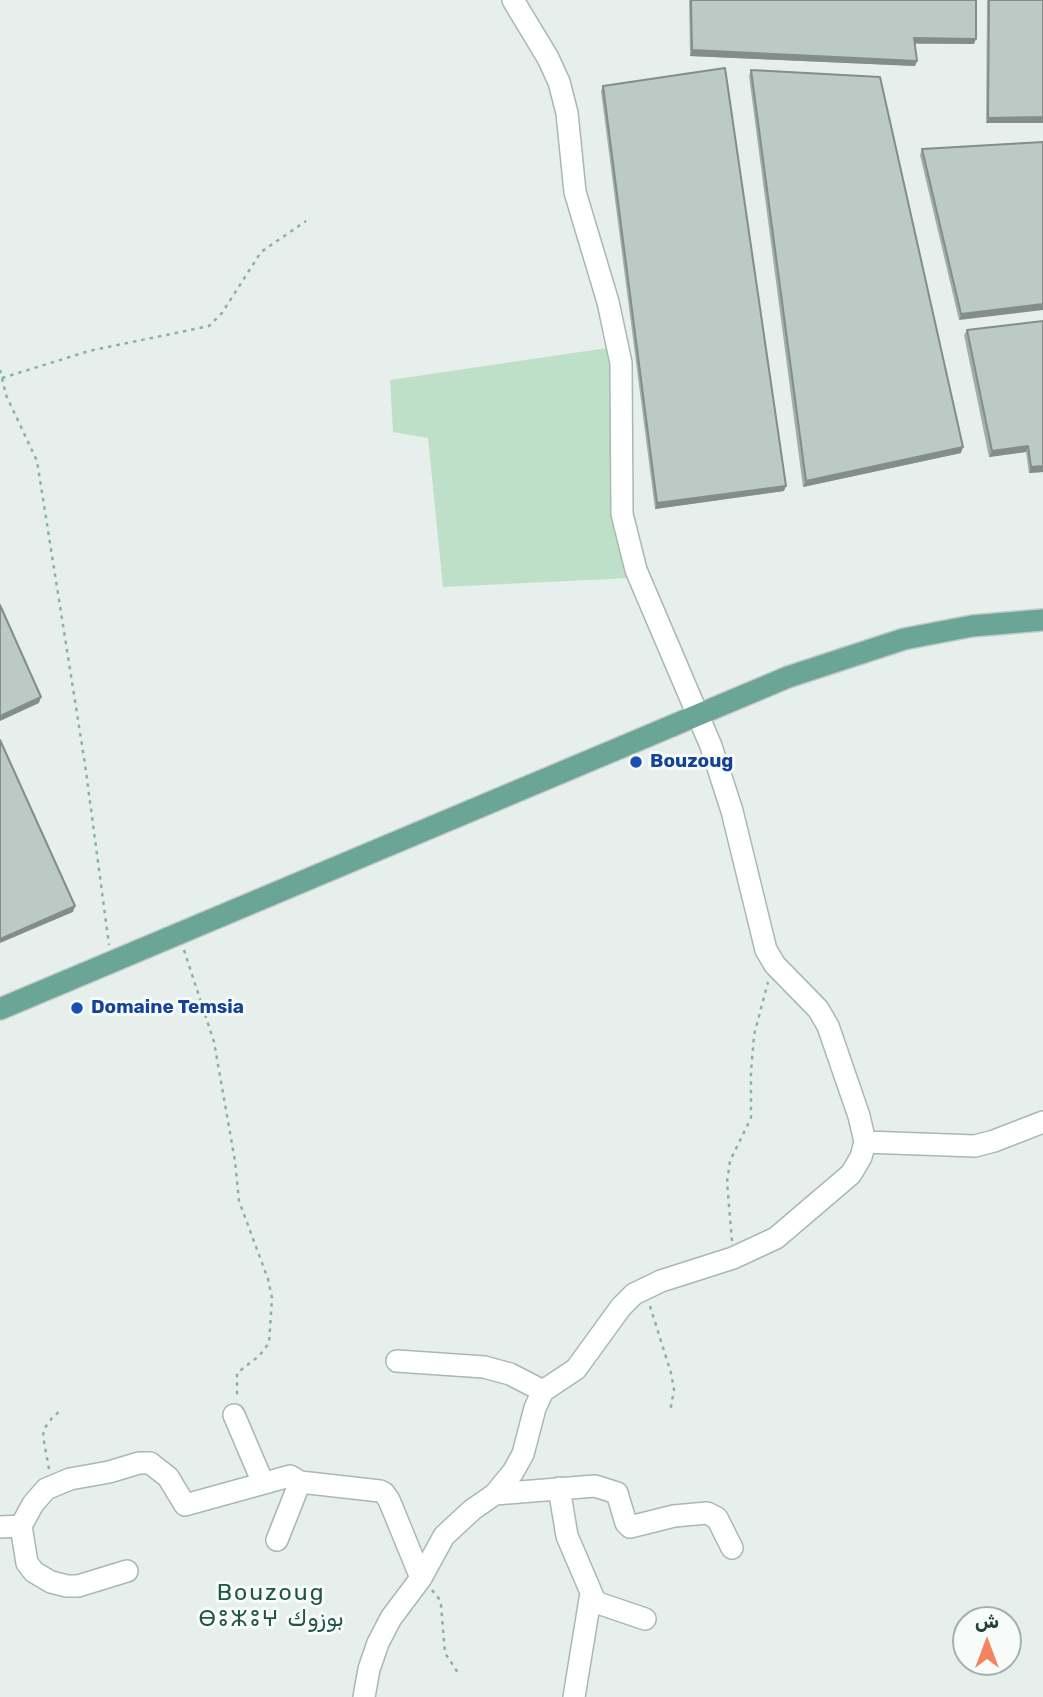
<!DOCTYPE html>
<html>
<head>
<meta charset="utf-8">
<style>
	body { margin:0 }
	#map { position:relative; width:1043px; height:1697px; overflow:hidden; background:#e6efeb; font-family:Rubik,Cairo,sans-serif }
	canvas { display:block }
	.north { position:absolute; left:952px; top:1606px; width:70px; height:70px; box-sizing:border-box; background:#f7fbf9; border:2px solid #a3b1ad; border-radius:50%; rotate:0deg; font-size:19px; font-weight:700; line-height:28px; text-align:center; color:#24423a }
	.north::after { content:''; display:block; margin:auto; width:24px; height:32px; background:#f4845f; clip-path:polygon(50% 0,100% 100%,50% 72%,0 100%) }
</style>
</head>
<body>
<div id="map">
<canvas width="1043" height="1697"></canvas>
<div class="north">ش</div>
</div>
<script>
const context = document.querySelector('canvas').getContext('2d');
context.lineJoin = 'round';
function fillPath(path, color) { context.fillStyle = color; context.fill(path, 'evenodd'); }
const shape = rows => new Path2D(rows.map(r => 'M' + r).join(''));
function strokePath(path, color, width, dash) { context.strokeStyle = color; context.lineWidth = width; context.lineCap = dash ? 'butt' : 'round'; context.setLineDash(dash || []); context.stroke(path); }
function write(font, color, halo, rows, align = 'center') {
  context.font = font + ' Rubik,Cairo,"Noto Sans Tifinagh",sans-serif'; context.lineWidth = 6; context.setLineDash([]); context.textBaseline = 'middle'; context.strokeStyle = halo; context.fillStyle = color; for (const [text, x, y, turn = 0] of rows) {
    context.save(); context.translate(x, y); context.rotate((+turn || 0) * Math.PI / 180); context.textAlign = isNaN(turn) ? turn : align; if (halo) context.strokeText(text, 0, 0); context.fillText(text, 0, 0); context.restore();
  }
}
const green = shape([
	[607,348,616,363,630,578,443,587,428,438,393,432,390,380]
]);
const path = shape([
	[0,370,6,395,37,461,85,764,109,945],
	[2,378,89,351,209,326,222,313,261,252,306,221],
	[184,950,214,1042,235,1161,239,1201,268,1279,272,1298,269,1343,259,1356,237,1373,237,1399],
	[732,1241,727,1182,730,1161,751,1118,751,1072,754,1035,768,982],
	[650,1306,671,1373,674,1390,670,1412],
	[49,1469,43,1436,44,1429,52,1418,61,1410],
	[432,1590,440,1600,441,1605,445,1653,458,1673]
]);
const minor = shape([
	[865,1142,975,1146,994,1141,1043,1122],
	[397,1361,484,1367,510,1374,543,1391],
	[234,1415,263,1483],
	[559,1488,567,1536,594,1599,598,1603,645,1619],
	[495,1494,595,1486,617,1493,626,1523,630,1527,674,1516,707,1513,717,1518,732,1548],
	[21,1526,33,1504,46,1489,70,1479,109,1472,139,1463,150,1463,168,1477,185,1505,290,1476,300,1482],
	[0,1527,21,1526,27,1563,34,1572,51,1582,67,1586,78,1586,127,1571],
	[277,1540,300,1482,380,1491,384,1493,389,1500,421,1578],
	[364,1697,369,1669,378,1643,391,1618,421,1578,444,1536,472,1510,495,1494,513,1472,523,1454,535,1408,543,1391,576,1369,621,1307,634,1294,661,1281,733,1258,776,1238,851,1174,861,1157,865,1142,859,1116,828,1026,818,1009,775,965,766,950,732,811,711,746,636,570,622,514,621,363,608,302,575,192,567,113,559,82,548,58,513,0],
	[574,1697,591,1593]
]);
const major = shape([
	[0,1009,788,677,904,639,972,626,1043,620]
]);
const wall = shape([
	[689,0,976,0,974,44,914,44,917,61,915,66,690,56],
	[987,0,1043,0,986,123],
	[751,70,961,453,803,487,749,76],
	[603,86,784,491,655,509,601,91],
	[1043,142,959,320,920,155,922,149],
	[1043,321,1043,472,1029,473,1026,452,989,457,964,335,967,330]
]);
const shadedWall = shape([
	[914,38,976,39,974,44,911,43],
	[692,50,917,61,915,66,690,56],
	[1043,117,1043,123,986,123,988,118],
	[1043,304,1043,310,959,320,961,314],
	[1028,446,1026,452,989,457,992,451],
	[963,447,961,453,803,487,806,481],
	[1043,466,1043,472,1029,473,1031,467],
	[786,486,784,491,655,509,657,503],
	[41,697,39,703,0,721,0,716],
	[75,906,73,912,0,943,0,939]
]);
const building = shape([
	[691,0,976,0,976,39,914,38,917,61,692,50,691,0],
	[989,0,1043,0,1043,117,988,118,989,0],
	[725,68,786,486,657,503,603,86,725,68],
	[751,70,880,77,963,447,806,481,751,70],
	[1043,142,1043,304,961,314,922,149,1043,142],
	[1043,321,1043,466,1031,467,1028,446,992,451,967,330,1043,321],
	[0,605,41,697,0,716,0,605],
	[0,740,75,906,0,939,0,740]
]);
const markers = [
	[636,762,7,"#1a4fb4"],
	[77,1008,7,"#1a4fb4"]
];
const transitNames = [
	["Bouzoug",650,762],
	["Domaine Temsia",91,1008]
];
const quarterNames = [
	["Bouzoug",271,1593],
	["ⴱⵓⵣⵓⵖ بوزوك",271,1619]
];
fillPath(green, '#bfe0c8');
strokePath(minor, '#a8b8b2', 24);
strokePath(major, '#c2cac8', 24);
strokePath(path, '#86b3a5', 2.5, [3.5, 5]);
strokePath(minor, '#fff', 21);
strokePath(major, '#6aa596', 21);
fillPath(wall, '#a1aea9');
fillPath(shadedWall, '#838d89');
fillPath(building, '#bbcac4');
strokePath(building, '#838d89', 2);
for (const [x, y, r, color] of markers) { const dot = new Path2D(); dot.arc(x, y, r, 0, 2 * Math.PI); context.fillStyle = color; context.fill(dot); strokePath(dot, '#f7fbf9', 2.5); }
write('bold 19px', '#164399', '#f7fbf9', transitNames, 'left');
context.letterSpacing = '2px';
write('23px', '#1f5548', '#f7fbf9', quarterNames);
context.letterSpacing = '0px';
</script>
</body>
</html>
